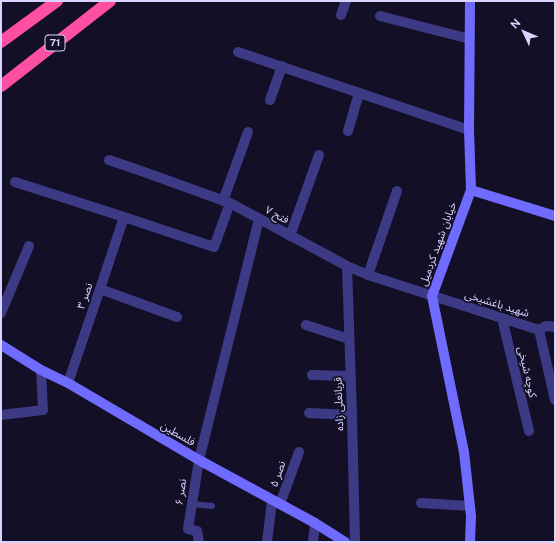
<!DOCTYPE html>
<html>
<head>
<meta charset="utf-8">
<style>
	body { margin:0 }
	#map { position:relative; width:556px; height:543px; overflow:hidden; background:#130f26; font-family:"Public Sans",sans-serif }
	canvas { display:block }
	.frame { position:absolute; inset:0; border:2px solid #d9d4ff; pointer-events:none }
	.north { position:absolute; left:504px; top:12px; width:40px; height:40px; -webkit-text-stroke:3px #130f26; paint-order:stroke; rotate:314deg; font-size:11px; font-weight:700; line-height:16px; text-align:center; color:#d9d4ff }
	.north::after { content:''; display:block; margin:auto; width:14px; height:18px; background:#d9d4ff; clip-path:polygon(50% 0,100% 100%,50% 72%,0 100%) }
</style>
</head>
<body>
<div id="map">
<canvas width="556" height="543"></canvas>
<div class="frame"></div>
<div class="north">N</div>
</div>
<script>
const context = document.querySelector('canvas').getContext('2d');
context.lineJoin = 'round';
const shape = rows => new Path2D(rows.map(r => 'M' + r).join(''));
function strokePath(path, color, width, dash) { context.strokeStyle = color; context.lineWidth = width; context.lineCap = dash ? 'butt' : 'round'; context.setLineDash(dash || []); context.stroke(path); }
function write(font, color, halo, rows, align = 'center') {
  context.font = font + ' "Public Sans","Noto Sans Arabic",sans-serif'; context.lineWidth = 3.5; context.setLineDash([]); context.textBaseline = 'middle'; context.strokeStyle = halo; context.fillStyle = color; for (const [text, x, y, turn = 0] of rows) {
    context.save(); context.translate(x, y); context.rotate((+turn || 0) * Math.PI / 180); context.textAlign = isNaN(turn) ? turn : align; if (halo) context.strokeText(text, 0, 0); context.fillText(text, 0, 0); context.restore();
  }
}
const lane = shape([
	[192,504,212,506]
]);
const street = shape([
	[341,15,346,1],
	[380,16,470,39],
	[238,52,469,130],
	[270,100,282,66],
	[348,131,359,93],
	[109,160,147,173,230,203,347,266,368,275,539,330,546,326,555,327],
	[15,182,124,217,214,247,230,203],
	[223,201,248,132],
	[290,236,319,155],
	[347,266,352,415,355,542],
	[368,275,397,191],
	[100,289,177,317],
	[1,313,29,246],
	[502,318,529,431],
	[306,325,349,339],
	[539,330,555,400],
	[312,375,350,376],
	[68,383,100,289,124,217],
	[309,413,352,415],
	[1,415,43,410,41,370],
	[421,503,470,506],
	[280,504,299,452],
	[199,542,197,531,188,529,199,460,259,219],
	[267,542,272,501],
	[313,542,315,523]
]);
const secondary = shape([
	[471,190,555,216],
	[1,345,41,370,68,383,199,460,315,523,345,542],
	[470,542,471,516,464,452,432,296,471,190,469,130,470,1]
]);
const highway = shape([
	[1,42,57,1],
	[1,86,110,1]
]);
const shields = [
	[55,43,20]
];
const shieldNames = [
	["71",55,43]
];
const streetNames = [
	["فتح ۷",277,215,28],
	["خیابان شهید کردمیل",438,244,-70],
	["نصر ۳",85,296,-71],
	["شهید باغشیخی",497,304,17],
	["کوچه شیخی",527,372,77],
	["قربانعلی زاده",339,404,-92],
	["فلسطین",178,434,30],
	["نصر ۵",278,474,-71],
	["نصر ۶",181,492,-82]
];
strokePath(lane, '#3d3a85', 6);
strokePath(street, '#3d3a85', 10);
strokePath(secondary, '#6f6bff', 10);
strokePath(highway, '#ff4fa3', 12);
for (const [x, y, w] of shields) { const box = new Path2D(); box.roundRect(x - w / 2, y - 8, w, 16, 3); context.fillStyle = '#130f26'; context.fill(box); strokePath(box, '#d9d4ff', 1); }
write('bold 10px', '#d9d4ff', null, shieldNames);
write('11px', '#d9d4ff', '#130f26', streetNames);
</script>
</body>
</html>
